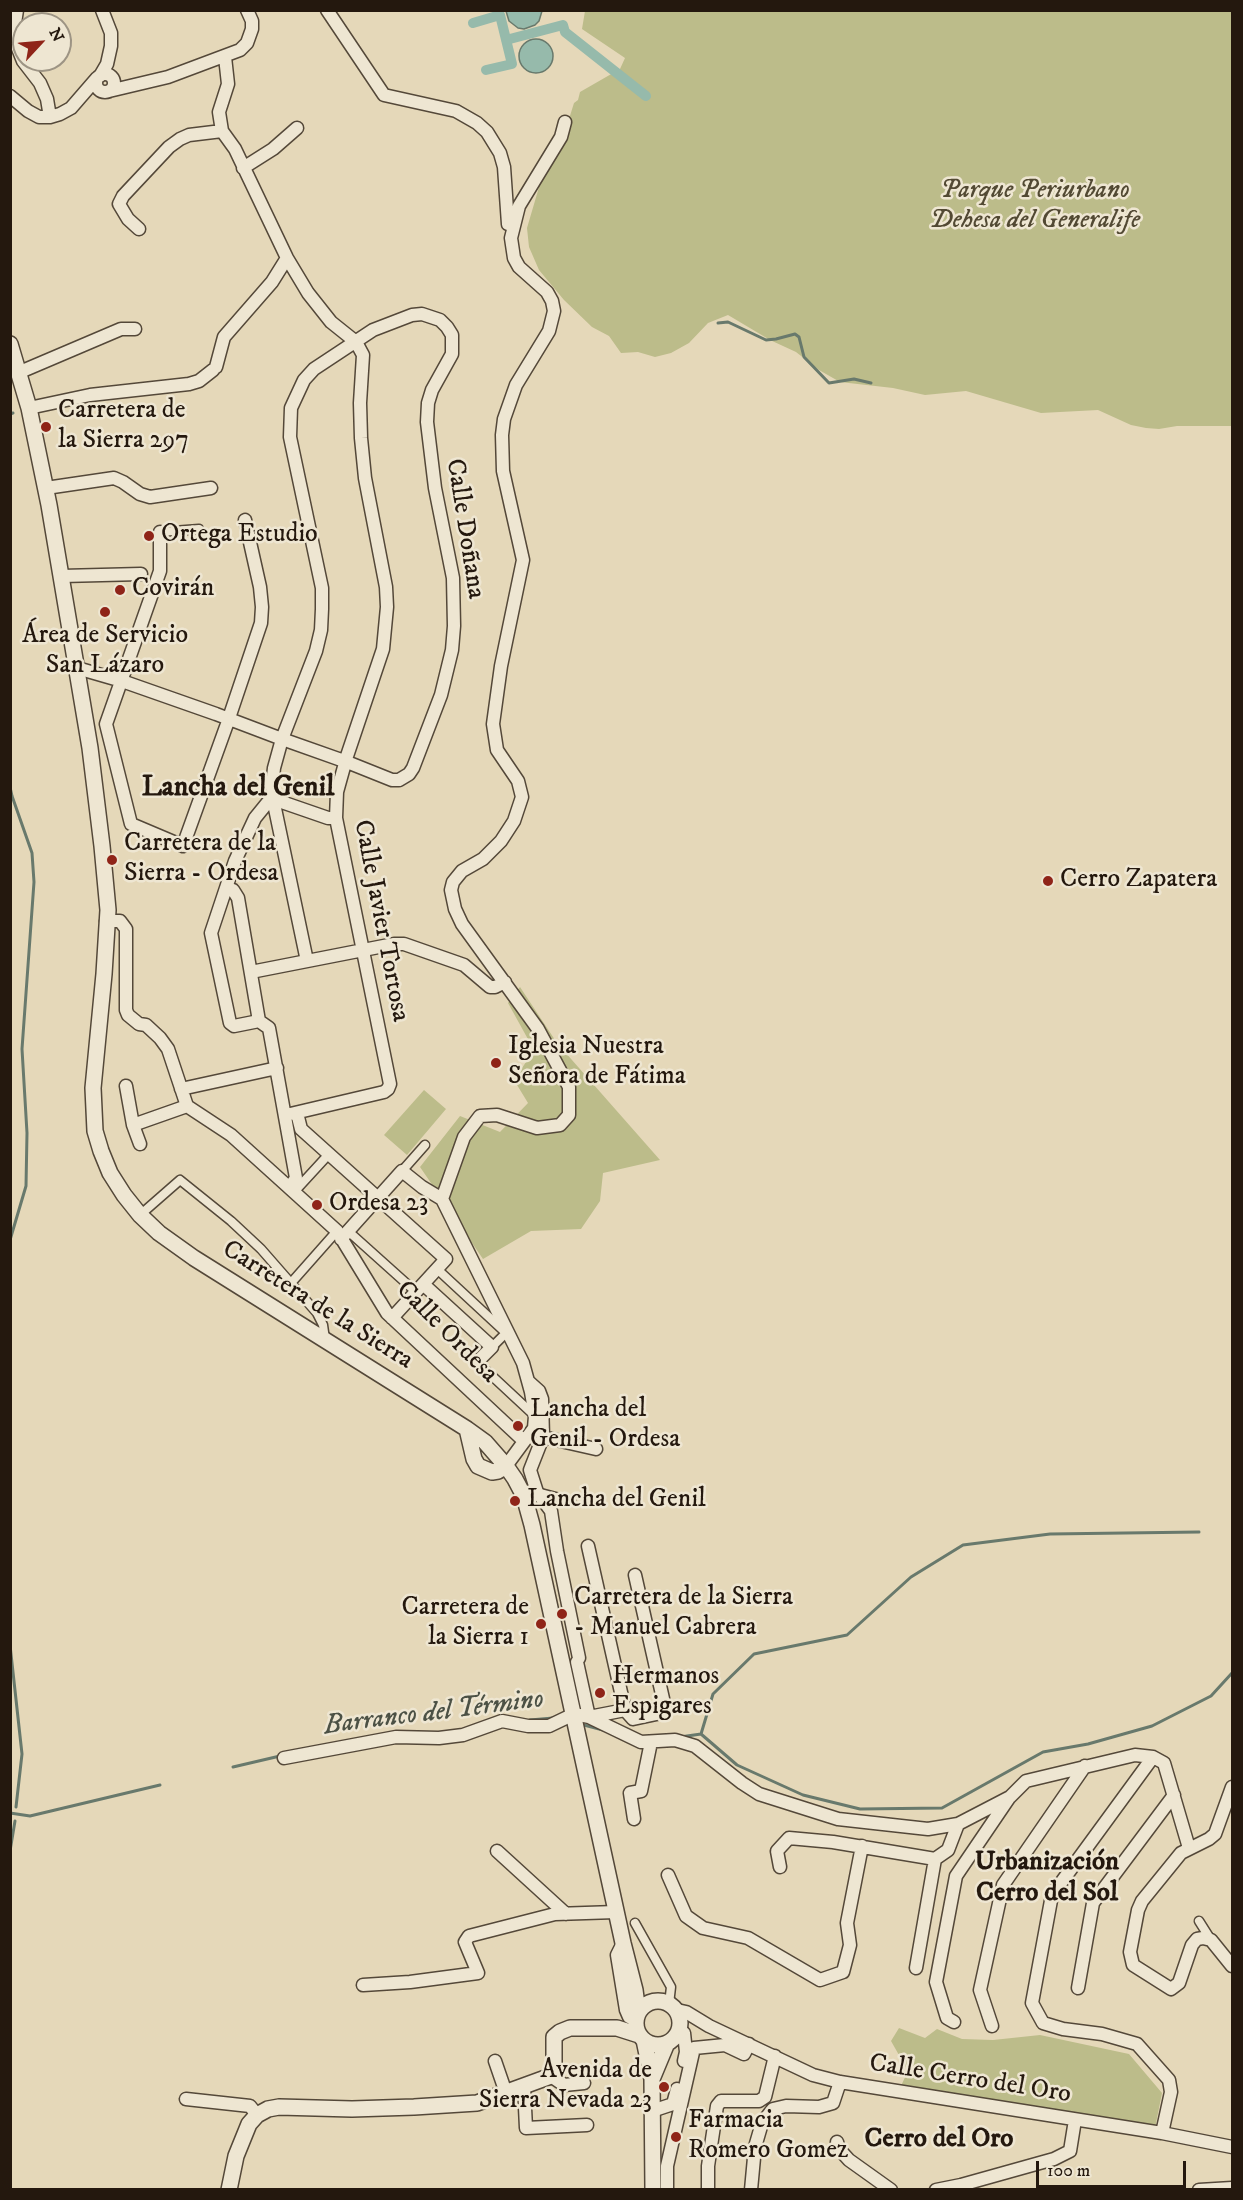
<!DOCTYPE html>
<html>
<head>
<meta charset="utf-8">
<style>
	body { margin:0 }
	#map { position:relative; width:1243px; height:2200px; overflow:hidden; background:#e5d8b9; font-family:"IM FELL DW Pica",serif }
	canvas { display:block }
	.frame { position:absolute; inset:0; border:12px solid #24180e; pointer-events:none }
	.north { position:absolute; left:12px; top:12px; width:60px; height:60px; box-sizing:border-box; background:#eee6d2; border:2px solid #9d9484; border-radius:50%; rotate:64deg; font-size:16px; font-weight:700; line-height:24px; text-align:center; color:#24180e }
	.north::after { content:''; display:block; margin:auto; width:21px; height:27px; background:#8f2418; clip-path:polygon(50% 0,100% 100%,50% 72%,0 100%) }
	.scale { position:absolute; left:1036px; top:2161px; width:150px; height:27px; box-sizing:border-box; border:3px solid #24180e; border-top:0; padding-left:8px; font-size:18px; line-height:21px; white-space:nowrap; color:#24180e; -webkit-text-stroke:4px #eee6d2; paint-order:stroke }
</style>
</head>
<body>
<div id="map">
<canvas width="1243" height="2200"></canvas>
<div class="frame"></div>
<div class="north">N</div>
<div class="scale">100 m</div>
</div>
<script>
const context = document.querySelector('canvas').getContext('2d');
context.lineJoin = 'round';
function fillPath(path, color) { context.fillStyle = color; context.fill(path, 'evenodd'); }
const shape = rows => new Path2D(rows.map(r => 'M' + r).join(''));
function strokePath(path, color, width, dash) { context.strokeStyle = color; context.lineWidth = width; context.lineCap = dash ? 'butt' : 'round'; context.setLineDash(dash || []); context.stroke(path); }
function write(font, color, halo, rows, align = 'center') {
  context.font = font + ' "IM FELL DW Pica",serif'; context.lineWidth = 5; context.setLineDash([]); context.textBaseline = 'middle'; context.strokeStyle = halo; context.fillStyle = color; for (const [text, x, y, turn = 0] of rows) {
    context.save(); context.translate(x, y); context.rotate((+turn || 0) * Math.PI / 180); context.textAlign = isNaN(turn) ? turn : align; if (halo) context.strokeText(text, 0, 0); context.fillText(text, 0, 0); context.restore();
  }
}
const green = shape([
	[585,11,1232,11,1232,426,1177,426,1159,429,1146,428,1131,425,1098,410,1041,413,966,391,925,395,893,388,840,382,819,370,796,352,770,340,728,315,708,323,689,343,671,353,655,357,638,352,621,353,609,336,592,327,564,300,539,270,529,247,527,228,542,177,564,135,574,103,578,100,580,92,620,69,625,58,582,29],
	[520,987,557,1043,660,1160,603,1173,600,1201,581,1229,531,1231,483,1259,420,1167,460,1116,500,1132,528,1103,514,1080,534,1050,508,1003],
	[424,1090,446,1109,407,1155,384,1135],
	[899,2028,925,2038,937,2029,962,2039,993,2040,1040,2035,1129,2054,1162,2093,1155,2128,900,2088,908,2071,891,2041]
]);
const water = shape([
	[506,11,506,10,542,11,539,21,535,25,524,29,518,28,509,21,506,11],
	'519 56a17 17 0 1 1 34 0a17 17 0 1 1-34 0Z'
]);
const stream = shape([
	[718,323,728,322,766,340,776,339,795,334,799,337,804,357,829,383,854,379,871,383],
	[10,414,13,413],
	[10,609,10,625],
	[10,787,12,796,32,853,34,882,22,1049,27,1133,26,1186,10,1240],
	[10,1645,22,1754,16,1807],
	[530,1720,553,1718],
	[580,1724,603,1730],
	[701,1734,713,1694,754,1654,847,1635,911,1577,963,1545,1050,1534,1199,1532],
	[680,1737,701,1734,737,1765,803,1795,860,1809,942,1808,1043,1752,1088,1744,1152,1726,1211,1696,1232,1673],
	[233,1767,280,1756],
	[10,1813,30,1816,160,1785],
	[10,1851,15,1821]
]);
const canal = shape([
	[473,23,500,15,512,64,486,70],
	[506,40,563,25,565,32,646,96]
]);
const pedestrian = shape([
	[160,532,199,529],
	[402,1171,425,1145],
	[295,1191,329,1154],
	[140,1215,180,1180,231,1221,261,1249,317,1313,323,1325,325,1339],
	[348,1231,416,1292],
	[437,1269,505,1332],
	[291,1283,337,1231],
	[492,1347,508,1331],
	[477,1362,535,1416],
	[537,1492,571,1501],
	[1199,1921,1211,1940],
	[635,1923,671,1987,669,2004]
]);
const minor = shape([
	[17,10,13,36,23,61,40,83,47,99,50,117],
	[327,10,384,95,456,111,477,123,487,132,500,153,504,167,508,224,513,226],
	[225,57,228,84,219,112,222,131,235,149,287,258,308,293,331,322,356,342,363,355,360,403,361,438,365,478,386,587,387,607,383,649,347,756,337,792,336,818,390,1084,388,1089,384,1092,286,1115],
	'96 83a9 9 0 1 1 18 0a9 9 0 1 1-18 0Z',
	[100,76,107,64,111,46,111,33,102,10],
	[109,91,168,77,240,50,247,43,252,29,252,21,247,10],
	[10,96,28,111,39,117,50,117,60,114,71,108,97,78],
	[243,168,273,149,297,128],
	[139,229,128,219,119,204,123,196,169,147,180,139,189,135,222,131],
	[216,367,224,337,272,282,287,258],
	[20,372,121,329,135,329],
	[29,408,90,395,189,384,199,381,213,370],
	[46,488,114,478,123,482,140,494,150,497,211,488],
	[160,532,160,571,106,724,131,824,183,846,227,724,261,623,262,607,260,587,245,520],
	[62,576,141,574],
	[77,668,122,681,216,714,282,739,347,762,392,780,399,780,409,774,413,768,441,695,452,650,454,626,453,578,435,488,427,422,428,403,432,390,452,354,452,335,447,327,440,320,422,314,412,315,373,330,314,369,304,380,291,408,290,437,322,588,322,609,321,630,316,651,282,739,274,768,272,786,273,799,307,961],
	[273,799,328,818,336,818],
	[226,889,233,890,238,898,259,1021,269,1028,296,1178,290,1187],
	[106,921,120,921,126,929,126,1010,128,1015,139,1024,146,1025,160,1038,168,1049,187,1106,231,1135,337,1231,387,1313,524,1441],
	[251,972,394,944,404,944,464,965,490,987,495,987,505,982],
	[259,1021,234,1026,230,1023,211,933,235,861,255,818,268,802,273,799],
	[126,1086,133,1125,140,1144],
	[181,1089,277,1068],
	[297,1113,301,1129,446,1259,392,1318],
	[133,1125,187,1106],
	[341,1239,402,1171,422,1187,442,1199],
	[423,1284,492,1347,477,1362],
	[529,1382,539,1391,542,1399,543,1437,530,1470,537,1492,551,1511,557,1551,579,1658],
	[543,1437,596,1449],
	[506,1466,534,1428,535,1416,531,1392,523,1363,442,1199,464,1137,480,1116,497,1115,537,1128,560,1125,569,1115,569,1087,538,1029,462,924,455,909,451,890,453,882,462,871,483,859,501,841,514,821,522,797,518,781,497,750,493,724,501,666,523,560,503,471,502,435,504,419,516,385,549,331,554,311,552,301,547,292,519,267,514,258,511,238,519,206,561,137,565,122],
	[588,1546,625,1710],
	[577,1662,589,1717],
	[589,1717,641,1742,675,1740,695,1746,742,1783,759,1794,838,1819,928,1829,958,1824,1010,1797,1026,1781,1135,1755,1153,1757,1164,1763,1189,1848],
	[1153,1757,1052,1895,1032,2003,1043,2023,1063,2029,1102,2034,1137,2044,1169,2080,1171,2092,1162,2133],
	[284,1758,396,1737,439,1738,463,1735,502,1721,528,1726,549,1726,574,1714,589,1717,625,1710,633,1719,666,1712,635,1575],
	[1232,1787,1215,1834,1209,1839,1181,1853,1142,1901,1138,1910,1130,1952,1133,1965,1171,1989,1179,1983,1192,1945,1197,1939,1203,1938,1211,1940,1232,1966],
	[634,1819,630,1793,641,1791,651,1742],
	[497,1851,566,1914],
	[780,1867,777,1851,789,1838,833,1842,935,1859,948,1850,958,1824],
	[668,1875,686,1916,703,1928,748,1938,820,1980,843,1972,850,1945,847,1923,862,1846],
	[623,1943,617,1955,626,2010,629,2017,636,2020],
	[916,1968,935,1859],
	[363,1985,410,1982,478,1973,465,1942,469,1936,555,1914,616,1912],
	[1078,1988,1093,1903,1174,1795],
	[677,2010,686,2012,709,2026,813,2075,840,2082,1162,2133,1232,2147],
	[954,2022,947,2018,936,1982,956,1876,1009,1798],
	[992,2026,980,1990,1003,1885,1085,1766],
	[680,2030,684,2033,686,2052,684,2061],
	[495,2061,506,2093],
	[551,2076,564,2085,584,2083],
	[524,2087,526,2128,587,2125],
	[186,2099,250,2106,257,2115],
	[652,2111,673,2104,677,2089],
	[837,2142,839,2149,849,2160,891,2190],
	[667,2190,667,2166,694,2048,725,2045,744,2054,749,2044],
	[708,2190,708,2166,717,2106,721,2101,759,2101,765,2097,775,2056],
	[751,2190,755,2147,762,2123,773,2109,786,2106,819,2107,833,2103,840,2082],
	[936,2190,961,2185,1054,2159,1070,2151,1075,2120],
	[1199,2190,1232,2188]
]);
const tertiary = shape([
	[10,344,29,408,49,505,90,748,102,846,108,910,104,974,93,1088,95,1131,101,1151,110,1173,124,1195,140,1215,159,1233,194,1258,467,1429,485,1442,506,1466,515,1479,524,1496,532,1525,623,1943,635,1990,638,2013],
	[467,1429,474,1459,478,1466,492,1472,498,1471,506,1466],
	'636 2023a22 22 0 1 1 44 0a22 22 0 1 1-44 0Z',
	[644,2040,652,2079,653,2190],
	[652,2079,667,2043],
	[229,2190,236,2156,249,2124,257,2115,268,2109,279,2107,352,2109,414,2107,477,2103,551,2076,554,2067,554,2037,560,2032,570,2028,617,2028,639,2035]
]);
const markers = [
	[46,427,6,"#8f2418"],
	[149,536,6,"#8f2418"],
	[120,590,6,"#8f2418"],
	[105,612,6,"#8f2418"],
	[112,860,6,"#8f2418"],
	[1048,881,6,"#8f2418"],
	[496,1063,6,"#8f2418"],
	[317,1205,6,"#8f2418"],
	[518,1426,6,"#8f2418"],
	[515,1501,6,"#8f2418"],
	[562,1614,6,"#8f2418"],
	[541,1624,6,"#8f2418"],
	[600,1693,6,"#8f2418"],
	[664,2087,6,"#8f2418"],
	[676,2137,6,"#8f2418"]
];
const parkNames = [
	["Parque Periurbano",1035,192],
	["Dehesa del Generalife",1035,222]
];
const poiNames = [
	["Carretera de",58,412],
	["la Sierra 297",58,442],
	["Ortega Estudio",161,536],
	["Covirán",132,590],
	["Área de Servicio",105,637,"center"],
	["San Lázaro",105,667,"center"],
	["Carretera de la",124,845],
	["Sierra - Ordesa",124,875],
	["Cerro Zapatera",1060,881],
	["Iglesia Nuestra",508,1048],
	["Señora de Fátima",508,1078],
	["Ordesa 23",329,1205],
	["Lancha del",530,1411],
	["Genil - Ordesa",530,1441],
	["Lancha del Genil",527,1501],
	["Carretera de la Sierra",574,1599],
	["- Manuel Cabrera",574,1629],
	["Carretera de",529,1609,"right"],
	["la Sierra 1",529,1639,"right"],
	["Hermanos",612,1678],
	["Espigares",612,1708],
	["Avenida de",652,2072,"right"],
	["Sierra Nevada 23",652,2102,"right"],
	["Farmacia",688,2122],
	["Romero Gomez",688,2152]
];
const streetNames = [
	["Calle Doñana",464,529,81],
	["Calle Javier Tortosa",380,921,79],
	["Carretera de la Sierra",317,1306,32],
	["Calle Ordesa",446,1333,45],
	["Calle Cerro del Oro",970,2080,9]
];
const waterNames = [
	["Barranco del Término",434,1714,-7]
];
const neighbourhoodNames = [
	["Urbanización",1047,1863],
	["Cerro del Sol",1047,1894],
	["Cerro del Oro",939,2140]
];
const quarterNames = [
	["Lancha del Genil",238,789]
];
fillPath(green, '#bcbc8a');
fillPath(water, '#96baab');
strokePath(water, '#68796c', 1.5);
strokePath(stream, '#68796c', 3);
strokePath(canal, '#96baab', 10);
strokePath(pedestrian, '#544839', 11);
strokePath(minor, '#544839', 15);
strokePath(tertiary, '#544839', 18);
strokePath(pedestrian, '#eee6d2', 8);
strokePath(minor, '#eee6d2', 12);
strokePath(tertiary, '#eee6d2', 15);
for (const [x, y, r, color] of markers) { const dot = new Path2D(); dot.arc(x, y, r, 0, 2 * Math.PI); context.fillStyle = color; context.fill(dot); strokePath(dot, '#eee6d2', 2); }
write('italic 26px', '#524933', '#eee6d2', parkNames);
write('26px', '#24180e', '#eee6d2', poiNames, 'left');
write('26px', '#24180e', '#eee6d2', streetNames);
write('italic 27px', '#4c5145', '#eee6d2', waterNames);
write('bold 27px', '#24180e', '#eee6d2', neighbourhoodNames);
write('bold 28px', '#24180e', '#eee6d2', quarterNames);
</script>
</body>
</html>
